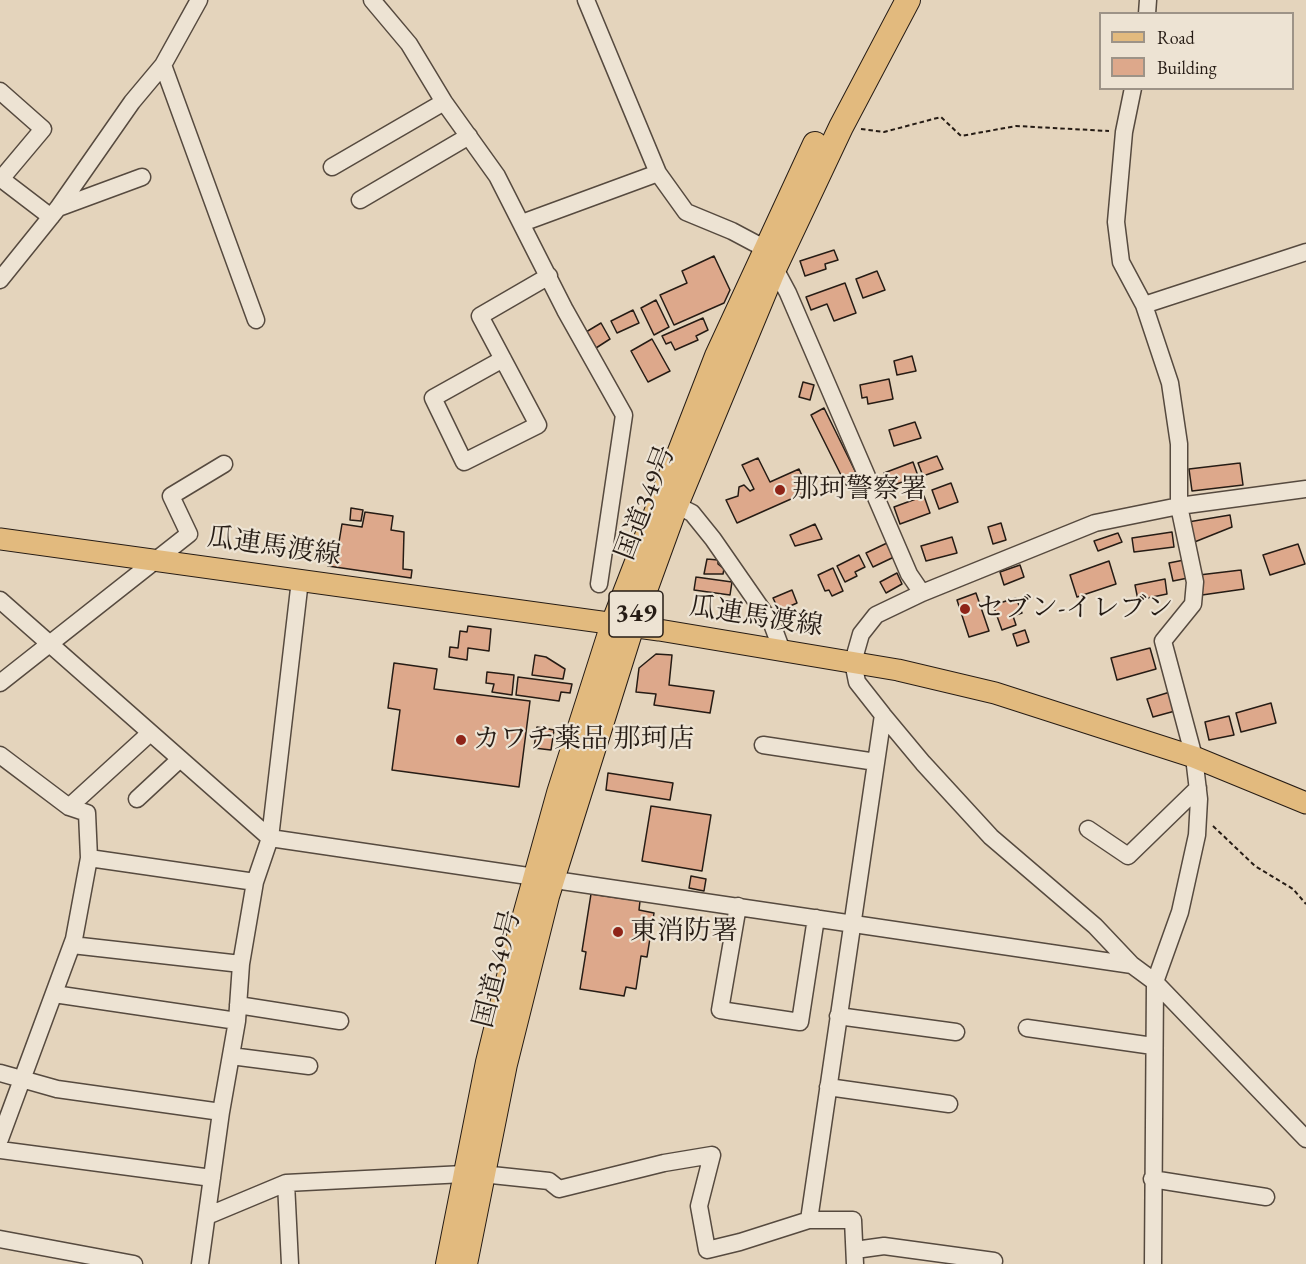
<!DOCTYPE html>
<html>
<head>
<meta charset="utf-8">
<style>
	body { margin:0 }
	#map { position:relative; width:1306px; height:1264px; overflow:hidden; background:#e4d4bc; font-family:"EB Garamond",serif }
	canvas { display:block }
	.legend { position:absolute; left:1099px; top:12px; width:195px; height:78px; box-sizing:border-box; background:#ede3d3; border:2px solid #9d9387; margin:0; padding:8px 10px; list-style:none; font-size:18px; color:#261c15 }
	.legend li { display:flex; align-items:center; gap:12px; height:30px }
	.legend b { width:30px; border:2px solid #9d9387 }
</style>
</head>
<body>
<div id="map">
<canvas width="1306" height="1264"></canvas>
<ul class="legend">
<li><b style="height:8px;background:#e2ba7e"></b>Road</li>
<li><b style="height:16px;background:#dda88b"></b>Building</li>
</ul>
</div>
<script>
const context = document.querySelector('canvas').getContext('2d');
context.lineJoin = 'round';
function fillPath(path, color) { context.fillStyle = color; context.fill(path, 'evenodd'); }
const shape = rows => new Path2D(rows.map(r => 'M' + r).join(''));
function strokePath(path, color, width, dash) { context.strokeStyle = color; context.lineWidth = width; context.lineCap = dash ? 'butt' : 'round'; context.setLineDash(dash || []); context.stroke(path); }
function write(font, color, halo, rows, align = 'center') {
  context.font = font + ' "EB Garamond","Noto Serif JP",serif'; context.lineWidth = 4.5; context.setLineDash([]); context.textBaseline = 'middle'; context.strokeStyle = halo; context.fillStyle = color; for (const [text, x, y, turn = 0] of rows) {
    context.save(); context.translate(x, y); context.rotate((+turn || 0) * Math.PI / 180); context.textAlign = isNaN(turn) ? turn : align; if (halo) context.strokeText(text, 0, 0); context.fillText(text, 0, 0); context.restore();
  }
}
const building = shape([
	[834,250,838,260,825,264,826,269,805,276,800,261,834,250],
	[714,256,730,290,724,303,674,325,660,295,687,283,682,271,714,256],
	[877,271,885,290,863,298,856,279,877,271],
	[845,283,856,313,834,321,827,304,811,310,806,297,845,283],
	[656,300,669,327,654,335,641,308,656,300],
	[633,310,639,323,617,333,611,321,633,310],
	[703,318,708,330,696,336,698,340,675,350,671,342,666,344,662,336,703,318],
	[601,323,610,339,596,348,586,332,601,323],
	[652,339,670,371,648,382,631,351,652,339],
	[912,356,916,371,897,375,894,361,912,356],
	[889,379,893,399,868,404,867,397,862,398,860,385,889,379],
	[803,382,814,385,810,400,799,397,803,382],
	[824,408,859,479,846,485,811,415,824,408],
	[915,422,921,438,894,446,889,430,915,422],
	[937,456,943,469,923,476,918,463,937,456],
	[758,458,770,482,799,469,809,491,737,523,726,500,738,496,739,487,744,485,750,491,754,489,742,465,758,458],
	[913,462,918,476,889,487,884,473,913,462],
	[1240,463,1243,485,1192,491,1189,469,1240,463],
	[951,483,958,502,939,509,932,490,951,483],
	[924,496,930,513,900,524,894,507,924,496],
	[351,508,363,510,361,521,350,520,351,508],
	[365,512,393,516,391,530,404,532,403,569,412,570,411,578,328,566,329,558,337,559,338,550,334,550,335,541,339,542,342,524,362,527,365,512],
	[1230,515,1232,527,1192,543,1188,522,1230,515],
	[1001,523,1006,540,993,544,988,527,1001,523],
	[815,524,822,539,795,546,790,535,815,524],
	[1172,532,1174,547,1134,552,1132,538,1172,532],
	[1118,533,1122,542,1098,551,1094,541,1118,533],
	[952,537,957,553,926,561,921,546,952,537],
	[887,543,894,557,873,567,866,553,887,543],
	[1298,544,1305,564,1270,575,1263,555,1298,544],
	[859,555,865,567,855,572,857,576,845,582,837,566,859,555],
	[707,559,718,560,718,564,724,569,723,574,704,574,707,559],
	[1184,560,1188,578,1173,581,1169,563,1184,560],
	[1109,561,1116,584,1077,597,1070,575,1109,561],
	[1020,565,1024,577,1004,585,1000,572,1020,565],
	[833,568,843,591,832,596,829,590,825,591,818,575,833,568],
	[1241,570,1244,589,1202,595,1199,575,1241,570],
	[897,573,902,584,886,593,880,582,897,573],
	[696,577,732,582,730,595,694,590,696,577],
	[1165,579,1167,594,1138,600,1135,585,1165,579],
	[792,590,797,603,779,611,773,598,792,590],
	[976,593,989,631,969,637,957,600,976,593],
	[1016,598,1022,613,1013,616,1016,625,1002,630,993,605,1016,598],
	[468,626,491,629,489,651,468,648,467,660,449,657,450,647,458,648,460,631,467,632,468,626],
	[1025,630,1029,642,1017,646,1013,634,1025,630],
	[1150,648,1156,669,1117,680,1111,658,1150,648],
	[656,654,672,655,669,685,714,691,710,713,654,705,656,694,636,692,639,668,656,654],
	[535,655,546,657,565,669,563,679,532,675,535,655],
	[394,663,437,669,434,689,530,701,519,787,392,770,400,710,388,708,394,663],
	[487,672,514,675,512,695,492,692,494,684,486,683,487,672],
	[518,677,572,684,570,693,561,692,559,701,516,695,518,677],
	[1170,692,1175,711,1153,717,1147,699,1170,692],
	[1271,703,1276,723,1241,732,1236,713,1271,703],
	[1229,716,1234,735,1209,740,1205,722,1229,716],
	[537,727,554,730,551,750,534,748,537,727],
	[608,773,673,783,670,800,606,790,608,773],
	[651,806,711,815,702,871,642,861,651,806],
	[691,876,706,879,704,891,689,888,691,876],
	[591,894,640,901,639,910,654,913,647,957,641,956,636,989,626,987,624,996,580,989,586,952,582,951,591,894]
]);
const path = shape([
	[861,129,884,132,941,117,961,136,1016,126,1109,131],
	[1213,826,1255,866,1293,889,1306,904]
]);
const minor = shape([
	[372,0,409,44,444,102,497,176,565,310,624,415,599,584],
	[586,0,658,173,686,212,732,231,764,248,788,293,909,574,922,593],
	[1147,14,1148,0],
	[163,65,256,320],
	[1133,88,1124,132,1116,222,1121,262,1144,305,1170,383,1179,444,1179,506,1195,582,1193,604,1163,641,1194,757,1199,799,1197,835,1180,912,1155,982,1153,1264],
	[0,91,43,129,1,179],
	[332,167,444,102],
	[0,178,51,217],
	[360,200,469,136],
	[58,208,142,177],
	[522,223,658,173],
	[0,280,58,208,132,102,163,65,199,0],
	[1144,305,1306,252],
	[503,359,433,398,464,462,538,425,480,316,549,276],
	[1306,489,1179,506,1095,523,922,593,876,615,861,634,853,662,857,682,883,715,923,763,991,837,1095,926,1132,965,1155,982,1306,1139],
	[676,505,692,513,713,539,772,624,781,648],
	[0,600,270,838,1132,965],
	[0,683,189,534,171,496,224,464],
	[763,745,876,762],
	[0,755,69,807,87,813,89,858,74,939,0,1139],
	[137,799,179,760],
	[69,807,149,734],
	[1088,829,1128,856,1198,788],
	[89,858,255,882],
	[738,906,720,1010,800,1022,816,918],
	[72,945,241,964],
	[54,994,237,1021],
	[238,1005,340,1021],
	[838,1016,956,1032],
	[1027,1028,1153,1046],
	[231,1056,309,1066],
	[0,1073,57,1089,221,1112],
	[828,1087,949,1104],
	[0,1150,212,1178],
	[482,1174,549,1181,559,1189,664,1163,712,1155,699,1206,707,1250,740,1242,809,1220,853,1220,855,1264],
	[1152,1179,1266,1197],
	[286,1183,290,1264],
	[207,1216,286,1183,464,1174],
	[809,1220,883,715],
	[0,1239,134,1264],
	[855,1250,884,1246,994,1261],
	[200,1264,221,1112,237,1021,241,964,255,882,270,838,300,580]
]);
const major = shape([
	[0,539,659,630,898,670,995,693,1194,757,1306,803]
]);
const highway = shape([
	[448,1264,488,1062,517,944,559,793,613,624,717,356,815,144],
	[465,1264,505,1064,547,896,632,626,676,505,774,269,841,127,908,0]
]);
const markers = [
	[780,490,6,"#8f2418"],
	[965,609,6,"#8f2418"],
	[461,740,6,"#8f2418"],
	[618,932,6,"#8f2418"]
];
const shields = [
	[636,614,54]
];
const shieldNames = [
	["349",636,614]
];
const poiNames = [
	["那珂警察署",792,490],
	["セブン-イレブン",977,609],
	["カワチ薬品 那珂店",473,740],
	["東消防署",630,932]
];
const streetNames = [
	["国道349号",646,503,-69],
	["瓜連馬渡線",274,547,8],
	["瓜連馬渡線",756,617,9],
	["国道349号",498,969,-76]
];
fillPath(building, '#dda88b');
strokePath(building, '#261c15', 1.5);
strokePath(minor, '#564a3f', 19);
strokePath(major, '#261c15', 23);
strokePath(highway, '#261c15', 26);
strokePath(path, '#261c15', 2, [4.5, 3]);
strokePath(minor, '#ede3d3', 16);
strokePath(major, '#e2ba7e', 21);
strokePath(highway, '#e2ba7e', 24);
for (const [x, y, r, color] of markers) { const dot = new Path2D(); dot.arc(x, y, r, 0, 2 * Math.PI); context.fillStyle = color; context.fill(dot); strokePath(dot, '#ede3d3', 2); }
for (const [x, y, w] of shields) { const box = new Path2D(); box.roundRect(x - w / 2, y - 23, w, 46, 4.5); context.fillStyle = '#ede3d3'; context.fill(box); strokePath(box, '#261c15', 1.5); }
write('bold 26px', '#261c15', null, shieldNames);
write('27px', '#261c15', '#ede3d3', poiNames, 'left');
write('27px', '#261c15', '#ede3d3', streetNames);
</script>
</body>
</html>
